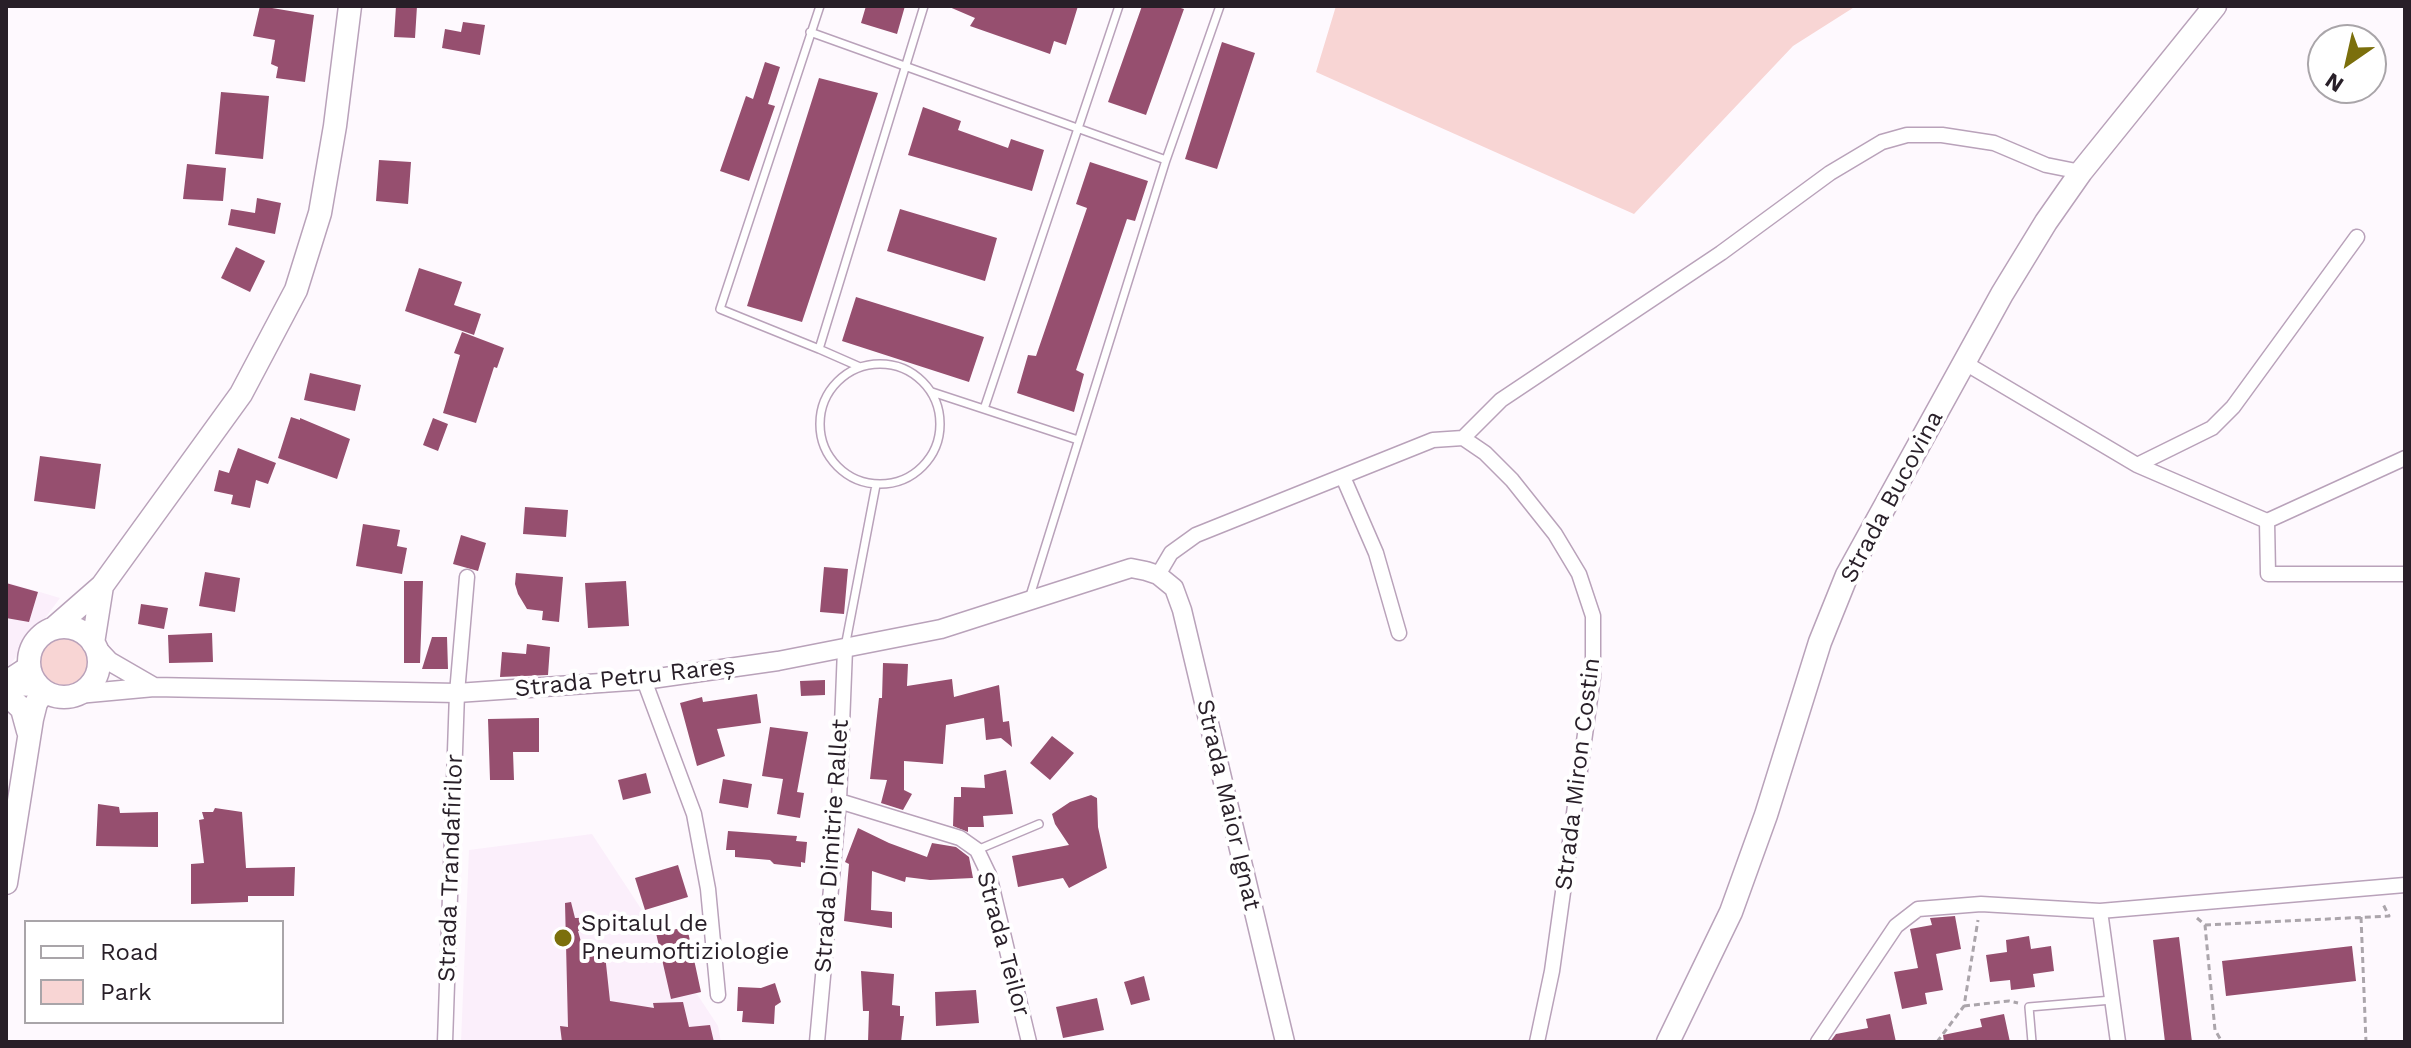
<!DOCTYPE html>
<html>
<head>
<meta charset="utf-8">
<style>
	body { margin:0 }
	#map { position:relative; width:2411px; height:1048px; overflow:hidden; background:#fef9fe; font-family:"Work Sans",sans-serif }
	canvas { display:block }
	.frame { position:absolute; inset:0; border:8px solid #281f28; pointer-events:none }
	.legend { position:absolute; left:24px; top:920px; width:260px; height:104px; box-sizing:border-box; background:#fff; border:2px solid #a9a5a9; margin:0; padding:10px 14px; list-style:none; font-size:24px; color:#281f28 }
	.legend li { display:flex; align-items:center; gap:16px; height:40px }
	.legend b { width:40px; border:2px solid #a9a5a9 }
	.north { position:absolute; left:2307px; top:24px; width:80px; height:80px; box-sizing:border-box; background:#fff; border:2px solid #a9a5a9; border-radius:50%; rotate:214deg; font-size:22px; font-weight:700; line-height:32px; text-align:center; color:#281f28 }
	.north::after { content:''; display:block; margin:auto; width:28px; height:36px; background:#7b6f0c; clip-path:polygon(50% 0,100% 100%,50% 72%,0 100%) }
</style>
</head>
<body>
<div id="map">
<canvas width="2411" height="1048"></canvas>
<div class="frame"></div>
<ul class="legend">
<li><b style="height:10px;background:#fff"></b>Road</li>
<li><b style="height:22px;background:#f8d5d4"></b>Park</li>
</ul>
<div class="north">N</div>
</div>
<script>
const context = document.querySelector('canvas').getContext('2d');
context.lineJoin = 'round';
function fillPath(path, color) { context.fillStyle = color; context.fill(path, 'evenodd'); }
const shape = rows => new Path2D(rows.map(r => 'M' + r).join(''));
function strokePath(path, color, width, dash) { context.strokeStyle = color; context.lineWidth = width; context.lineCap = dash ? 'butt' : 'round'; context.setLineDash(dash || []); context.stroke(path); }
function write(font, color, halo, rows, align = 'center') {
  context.font = font + ' "Work Sans",sans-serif'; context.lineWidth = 8; context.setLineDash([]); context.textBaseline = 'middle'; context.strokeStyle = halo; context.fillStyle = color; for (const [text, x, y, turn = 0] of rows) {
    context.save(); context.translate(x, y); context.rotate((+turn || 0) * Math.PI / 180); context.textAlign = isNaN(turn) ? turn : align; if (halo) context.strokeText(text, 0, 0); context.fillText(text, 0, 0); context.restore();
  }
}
const built = shape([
	[6,582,60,598,10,665,6,665],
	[592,834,718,1026,721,1042,461,1042,469,850]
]);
const green = shape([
	[1336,6,1856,6,1793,46,1634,214,1316,72],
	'35 661a29 29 0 1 1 58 0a29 29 0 1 1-58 0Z'
]);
const building = shape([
	[260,6,314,15,305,82,276,78,278,67,271,64,275,40,253,36],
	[396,6,417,6,415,38,394,37],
	[866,6,905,6,897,34,861,23],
	[947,6,1078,6,1066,45,1054,41,1050,54,970,26,975,18],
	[1142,6,1174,6,1184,9,1146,115,1108,102],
	[463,22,485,25,480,55,442,48,445,29,461,32],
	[1222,42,1255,53,1217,169,1185,159],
	[765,62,780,67,768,104,775,106,749,181,720,171,746,96,753,99],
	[819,78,878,93,802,322,747,306],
	[221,92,269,96,263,159,215,154],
	[923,107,961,121,958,130,1008,148,1011,139,1044,150,1032,191,908,155],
	[379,160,411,162,408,204,376,201],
	[1090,162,1148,181,1135,221,1127,219,1076,370,1084,374,1074,412,1017,393,1028,355,1036,356,1087,208,1076,204],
	[187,164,226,168,223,201,183,199],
	[257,198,281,203,275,234,228,225,231,209,255,213],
	[900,209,997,238,985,281,887,251],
	[236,247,265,261,250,292,221,278],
	[419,268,462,282,454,305,481,314,474,335,405,311],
	[856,297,984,337,969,382,842,341],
	[462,332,504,348,497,368,494,367,476,423,443,413,460,355,454,353],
	[310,373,361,385,355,411,304,400],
	[291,417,300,420,300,418,350,439,337,479,278,458],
	[433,418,448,424,438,451,423,445],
	[238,448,276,463,268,484,256,480,250,508,231,504,233,495,214,491,219,470,229,473],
	[40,456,101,464,95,509,34,501],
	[525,507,568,510,566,537,523,534],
	[363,524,400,530,397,546,407,548,402,574,356,566],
	[461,535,486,543,478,571,453,564],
	[824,567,848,569,844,614,820,612],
	[205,572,240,578,235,612,199,606],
	[516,573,563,577,559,622,542,620,543,611,527,609,518,594,515,584],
	[404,581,423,581,420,663,404,663],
	[626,581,629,626,588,628,585,583],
	[6,583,38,592,29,622,6,618],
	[141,604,168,608,164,629,138,624],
	[212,633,213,662,169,663,168,635],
	[432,637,447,637,448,669,422,669],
	[527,644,550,647,548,675,500,677,502,652,526,654],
	[883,663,908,664,907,686,952,679,954,697,999,685,1003,722,1009,721,1012,747,1001,738,986,740,984,718,946,725,943,764,904,761,904,790,912,794,903,810,881,803,887,780,870,779,879,698,882,698],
	[825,680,825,695,801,696,800,681],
	[757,694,761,723,717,729,725,756,697,766,680,703,702,697,703,702],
	[539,718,539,752,513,752,514,780,490,780,488,719],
	[770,727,808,732,797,792,804,793,800,818,777,814,783,779,762,776],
	[1052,736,1074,753,1050,780,1030,763],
	[1006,770,1013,814,983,816,984,827,968,827,968,832,953,826,954,797,961,797,961,787,985,788,984,775],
	[646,773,651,793,623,800,618,780],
	[723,779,752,784,748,808,719,803],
	[1091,795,1097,798,1098,827,1107,868,1069,888,1063,878,1018,887,1012,856,1069,845,1055,824,1052,814,1070,802],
	[98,804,119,807,120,813,158,812,158,847,96,846],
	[215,808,242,812,246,868,295,867,294,896,248,896,248,902,191,904,191,864,204,863,199,820,204,819,202,812,213,812],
	[858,828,889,843,927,857,932,843,956,847,969,857,973,878,930,880,906,877,905,882,872,871,871,910,892,912,892,928,844,921,849,864,845,862],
	[728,831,797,836,796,841,807,842,805,863,801,862,801,867,774,864,770,860,735,857,735,850,726,850],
	[678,865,688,897,645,910,635,878],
	[571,902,575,918,607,917,608,922,578,931,583,949,604,945,610,1001,654,1008,653,1003,683,1002,689,1027,710,1025,714,1042,562,1042,560,1026,568,1027,565,903],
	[1955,916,1961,949,1936,954,1943,990,1925,993,1927,1004,1902,1009,1894,972,1918,968,1910,929,1932,925,1930,918],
	[687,927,701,992,671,999,656,933],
	[2029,936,2031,949,2051,946,2054,971,2033,974,2035,987,2011,990,2010,980,1990,982,1986,955,2007,952,2006,940],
	[2179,937,2192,1042,2165,1042,2153,940],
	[2352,946,2356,981,2226,996,2222,961],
	[861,971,894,974,892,1005,900,1006,900,1016,904,1016,901,1042,868,1042,869,1011,863,1011],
	[1144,976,1150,1000,1131,1005,1124,982],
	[775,983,781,1002,775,1006,774,1024,742,1022,743,1011,737,1011,738,987,761,988],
	[976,990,979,1023,936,1026,935,992],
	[1097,998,1104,1030,1063,1038,1056,1007],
	[1890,1014,1896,1042,1830,1042,1836,1034,1868,1028,1866,1019],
	[2004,1014,2010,1042,1944,1042,1943,1035,1982,1027,1980,1019]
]);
const path = shape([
	[2361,917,2366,1042],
	[2197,918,2205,925,2215,1030,2222,1042],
	[2205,925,2389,916,2382,902],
	[1964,1006,2009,1001,2018,1003],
	[1937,1042,1964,1006,1978,920]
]);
const service = shape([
	[810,32,1166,160],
	[819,349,720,309,820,6],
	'820 424a60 60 0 1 1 120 0a60 60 0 1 1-120 0Z',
	[860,367,819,349,924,6],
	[932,392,1078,440],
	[984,409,1119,6],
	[1029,599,1166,160,1220,6],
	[845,647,876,485],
	[977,850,1039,824],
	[2032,1042,2029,1007,2112,1000]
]);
const minor = shape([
	[1965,363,2137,465,2267,521,2268,574,2405,574],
	[1463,438,1501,400,1721,253,1830,173,1882,142,1907,135,1942,135,1994,143,2046,165,2081,172],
	[2137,465,2212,428,2233,407,2357,237],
	[1343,477,1376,553,1399,633],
	[2267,521,2405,458],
	[1158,575,1171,553,1196,535,1433,440,1463,438,1485,453,1512,480,1555,534,1579,574,1593,616,1593,677,1552,971,1537,1042],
	[644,680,694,814,708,889,718,995],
	[839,801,960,838,977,850,989,875,1029,1042],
	[2100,911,2118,1042],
	[445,1042,457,693,467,577],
	[817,1042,839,801,845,649],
	[1818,1042,1896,926,1918,909,1981,904,2100,911,2405,885]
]);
const tertiary = shape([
	[95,646,109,661,154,687],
	[6,680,29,665],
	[6,686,39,687],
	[78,694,154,687,457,693,644,680,778,661,941,629,1131,568,1146,571,1158,575,1174,588,1182,610,1285,1042]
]);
const secondary = shape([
	'29 662a35 35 0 1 1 70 0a35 35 0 1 1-70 0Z',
	[54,628,102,586,241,394,296,290,320,213,335,126,350,6],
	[93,643,102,586],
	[6,694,22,709,28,731],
	[6,883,32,719,36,703,44,691],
	[1668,1042,1731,912,1766,815,1820,642,1847,575,2002,294,2046,222,2081,172,2215,6]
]);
const markers = [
	[563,938,10,"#7b6f0c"]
];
const streetNames = [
	["Strada Bucovina",1892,497,-62],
	["Strada Petru Rareș",625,678,-6],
	["Strada Miron Costin",1578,774,-83],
	["Strada Maior Ignat",1228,805,77],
	["Strada Dimitrie Rallet",832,846,-86],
	["Strada Trandafirilor",451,868,-88],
	["Strada Teilor",1003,944,75]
];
const poiNames = [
	["Spitalul de",581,924],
	["Pneumoftiziologie",581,952]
];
fillPath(built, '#fbeffb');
fillPath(green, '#f8d5d4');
fillPath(building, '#964f6f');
strokePath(service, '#b9a2ba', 10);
strokePath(minor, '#b9a2ba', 17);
strokePath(tertiary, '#b9a2ba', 21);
strokePath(secondary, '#b9a2ba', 25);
strokePath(path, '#aba5ab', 3, [6, 4]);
strokePath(service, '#fff', 7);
strokePath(minor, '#fff', 14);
strokePath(tertiary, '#fff', 18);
strokePath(secondary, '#fff', 22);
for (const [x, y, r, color] of markers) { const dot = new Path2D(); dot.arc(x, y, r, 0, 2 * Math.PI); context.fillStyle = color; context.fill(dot); strokePath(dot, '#fff', 3); }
write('24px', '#281f28', '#fff', streetNames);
write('24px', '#281f28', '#fff', poiNames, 'left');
</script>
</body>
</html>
